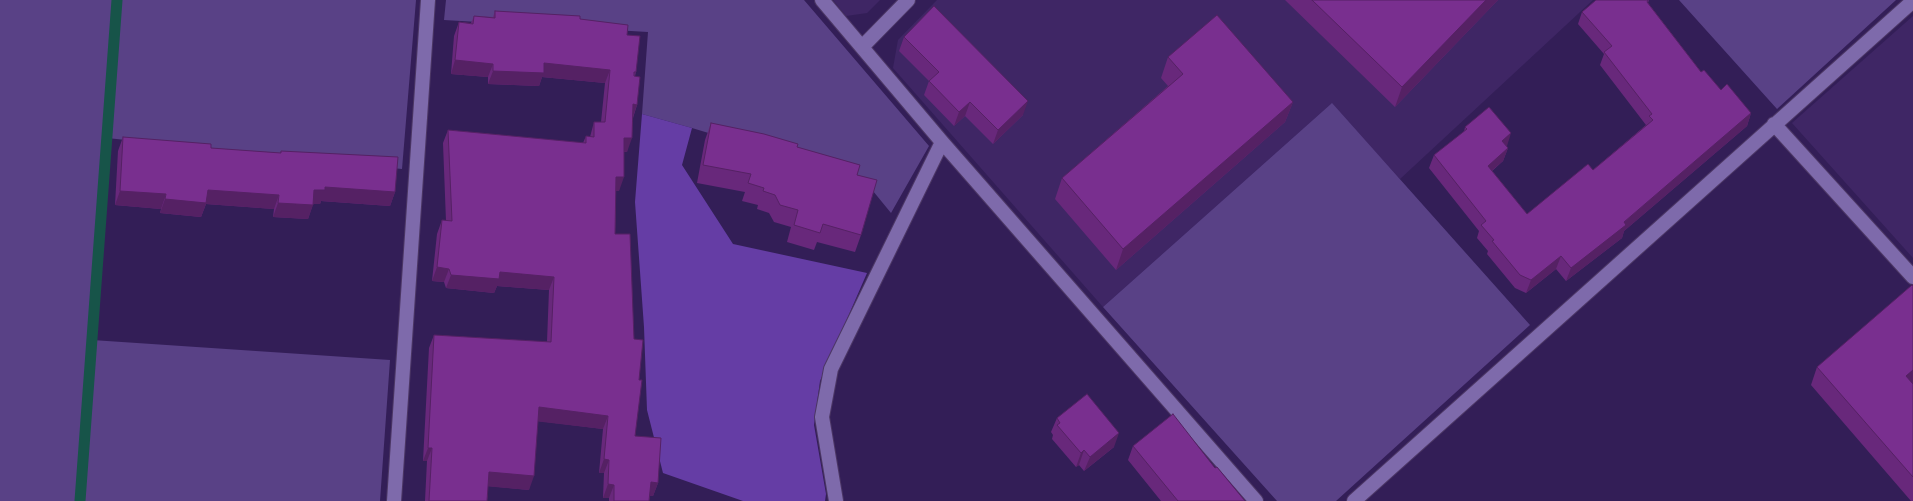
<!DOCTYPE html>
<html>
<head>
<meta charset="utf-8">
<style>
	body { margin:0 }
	canvas { display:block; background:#331e57 }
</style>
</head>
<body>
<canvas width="1913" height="501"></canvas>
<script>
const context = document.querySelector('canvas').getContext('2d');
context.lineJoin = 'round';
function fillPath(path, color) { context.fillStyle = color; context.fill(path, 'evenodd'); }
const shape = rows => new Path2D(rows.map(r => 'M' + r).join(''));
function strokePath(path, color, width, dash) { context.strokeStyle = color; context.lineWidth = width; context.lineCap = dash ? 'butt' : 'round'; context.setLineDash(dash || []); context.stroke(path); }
const built = shape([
	[833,0,880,0,867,13,846,16],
	[937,0,1593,0,1400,179,1331,104,1103,307,893,68,898,40],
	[1913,16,1913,258,1792,123]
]);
const green = shape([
	[0,0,416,0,402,169,107,138,92,340,390,360,380,501,0,501],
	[446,0,804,0,929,146,891,213,864,180,692,128,642,114,648,32,444,20],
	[1679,0,1896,0,1777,109],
	[1332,103,1530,325,1336,501,1277,501,1103,307]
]);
const forest = shape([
	[642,114,692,128,682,165,733,244,867,273,820,381,814,425,826,494,825,501,743,501,663,473,647,410,644,327,635,202]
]);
const stream = shape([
	[80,501,117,0]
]);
const minor = shape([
	[822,0,942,142,1256,501],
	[1774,124,1913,277],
	[394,501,428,0],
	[836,501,822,417,831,369,942,142],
	[1354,501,1913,1]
]);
const tertiary = shape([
	[863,46,908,0]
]);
const wall = shape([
	[1285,0,1498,0,1395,107],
	[1649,0,1648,3,1701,72,1721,90,1751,113,1747,126,1624,231,1622,238,1566,281,1556,269,1526,293,1515,288,1487,254,1488,251,1477,238,1479,231,1429,168,1434,155,1464,132,1465,127,1507,146,1506,146,1508,148,1503,161,1492,171,1527,214,1593,170,1646,125,1600,65,1604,54,1578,24,1582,12],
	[495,11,580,19,627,35,636,72,635,76,637,105,633,118,627,152,624,152,619,191,616,191,615,234,634,339,639,380,635,436,658,483,653,496,650,496,649,501,609,501,609,498,603,498,604,473,599,473,603,429,538,421,529,490,488,486,487,501,425,501,427,461,423,461,429,348,434,335,547,342,549,290,497,286,494,293,446,288,444,282,432,281,437,234,442,220,446,221,443,143,448,130,583,143,586,136,590,137,594,122,601,122,605,83,542,77,539,86,488,84,488,77,451,74,454,36,459,22,471,23,474,16,493,17],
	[904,37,1023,115,993,144,965,116,954,126,924,95,929,81,899,51],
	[1168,57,1293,102,1285,122,1116,270,1055,199,1062,178,1168,86,1161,78],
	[711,123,797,147,857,175,861,235,855,252,817,242,814,250,787,242,791,227,774,222,769,213,757,209,758,205,742,201,745,192,697,183,705,140],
	[123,137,211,148,280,153,281,151,395,192,390,206,321,201,320,204,313,204,308,219,273,217,274,209,206,204,201,217,160,213,161,209,115,205,118,151],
	[1817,367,1913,384,1913,501,1911,501,1811,385],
	[1057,418,1114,447,1084,471,1079,465,1076,467,1052,439,1053,435,1051,432],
	[1133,446,1215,468,1245,501,1161,501,1128,460]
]);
const shadedWall = shape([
	[1486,0,1498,0,1395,107,1402,87],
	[455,60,493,64,488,77,451,74],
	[544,63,610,70,605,83,542,77,539,86,488,84,493,71],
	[1028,101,1023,115,993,144,998,130],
	[970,102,965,116,954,126,959,112],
	[1293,102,1285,122,1116,270,1123,249],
	[633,104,637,105,632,119],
	[1751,113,1747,126,1624,231,1622,238,1566,281,1571,268],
	[1511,133,1507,146,1497,154,1502,141],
	[624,138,632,138,627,152,619,151],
	[1508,148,1503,161,1483,178,1488,166],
	[616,177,624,177,619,191,611,191],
	[325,187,395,192,390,206,321,201,320,204,309,204,314,190],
	[208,190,279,195,274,209,206,204,201,217,160,213,165,199],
	[120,191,166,194,161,209,115,205],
	[278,203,313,205,308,219,273,217],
	[1561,256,1556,269,1526,293,1531,280],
	[437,267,449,269,444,282,432,281],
	[500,272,554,277,549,290,497,286,494,293,446,288,451,275],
	[1913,370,1913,383,1900,395,1906,376],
	[539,407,608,416,603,429,534,421],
	[1119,433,1114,447,1084,471,1090,457],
	[428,448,432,448,427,461,423,461],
	[1084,450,1079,465,1076,467,1081,453],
	[604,459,609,460,604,473,599,473],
	[489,472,534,476,529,490,484,486],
	[651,482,658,483,653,496,646,496],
	[608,484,614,485,609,498,603,498]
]);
const building = shape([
	[1312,0,1486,0,1402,87,1312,0],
	[1596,0,1648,0,1647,2,1701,72,1704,70,1721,90,1727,84,1751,113,1624,222,1626,225,1571,268,1561,256,1531,280,1520,275,1492,241,1494,240,1481,225,1486,221,1434,155,1467,129,1465,127,1489,107,1511,133,1502,141,1508,148,1488,166,1527,214,1588,164,1593,170,1653,120,1649,116,1652,114,1604,52,1612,46,1582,12,1596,0],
	[934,6,1028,101,998,130,970,102,959,112,929,81,939,72,904,37,934,6],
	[495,11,580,16,580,19,628,25,627,35,640,36,636,72,634,72,634,76,640,77,637,105,633,104,632,138,624,138,624,177,616,177,615,234,630,234,634,339,643,340,639,380,642,380,635,436,661,438,658,483,651,482,649,501,614,501,614,485,608,484,609,460,604,459,608,416,539,407,534,476,489,472,487,501,429,501,432,448,428,448,434,335,551,342,554,277,500,272,499,279,451,275,449,269,437,267,442,220,452,221,448,130,586,143,586,136,594,137,594,122,605,122,610,70,544,63,544,73,493,71,493,64,455,60,459,22,473,24,474,16,495,18,495,11],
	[1217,15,1293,102,1123,249,1062,178,1183,74,1168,57,1217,15],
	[711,123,764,134,798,144,797,147,860,165,857,175,877,180,861,235,823,224,820,233,794,225,798,210,780,205,775,195,763,191,764,188,748,183,751,174,703,165,711,123],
	[123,137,211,144,211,148,281,153,281,151,398,157,395,192,325,187,325,190,314,190,313,205,278,203,279,195,208,190,206,203,165,199,166,194,120,191,123,137],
	[1912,285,1913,286,1913,370,1906,376,1913,384,1913,477,1817,367,1912,285],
	[1087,394,1119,433,1090,457,1084,450,1081,453,1057,425,1060,423,1057,418,1087,394],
	[1173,414,1215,468,1217,467,1245,501,1178,501,1133,446,1173,414]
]);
fillPath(built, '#3f2665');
fillPath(green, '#594186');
fillPath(forest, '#653da5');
strokePath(stream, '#175449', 11);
strokePath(minor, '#4c3765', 16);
strokePath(tertiary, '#4c3765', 16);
strokePath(minor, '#7e6aab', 14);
strokePath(tertiary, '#7e6aab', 14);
fillPath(wall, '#68287b');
fillPath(shadedWall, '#552164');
fillPath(building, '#792f8f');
strokePath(building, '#552164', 1);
</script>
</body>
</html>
